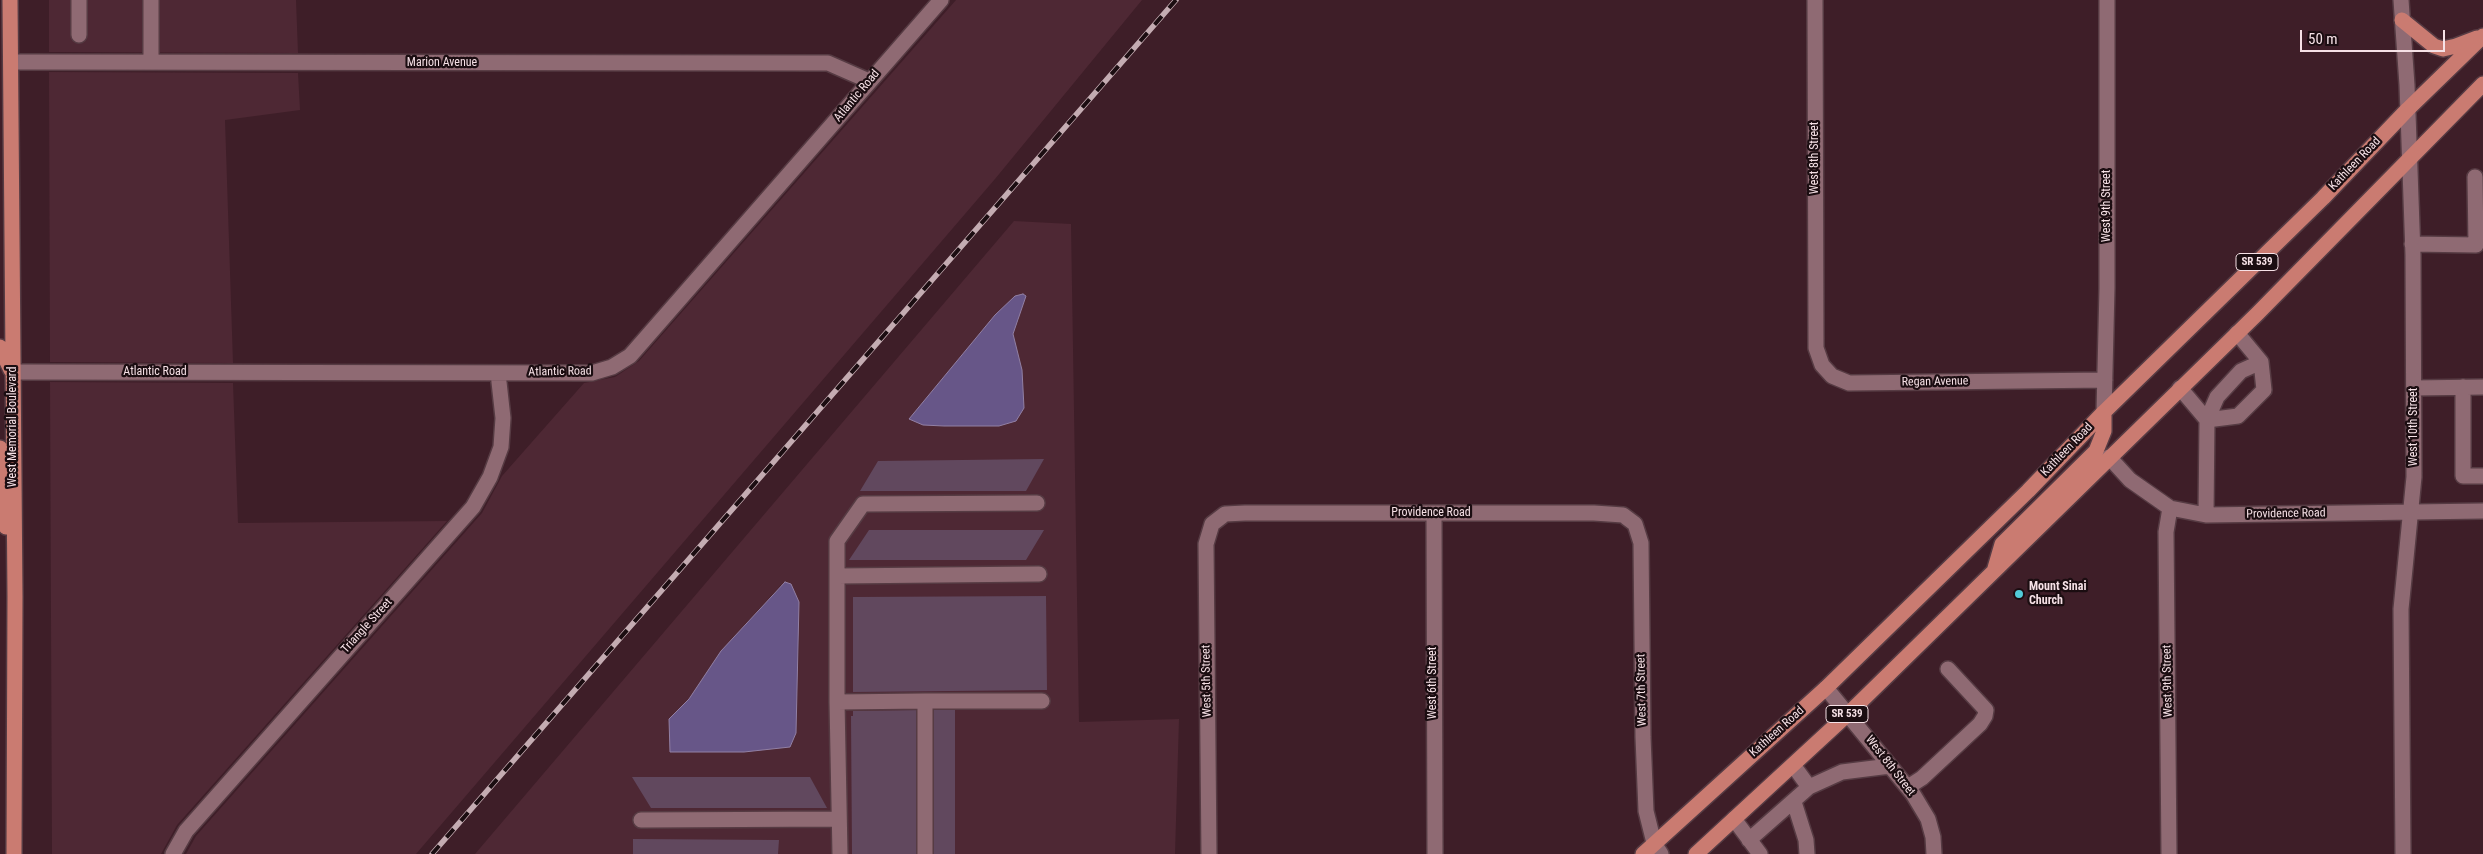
<!DOCTYPE html>
<html>
<head>
<meta charset="utf-8">
<style>
	body { margin:0 }
	#map { position:relative; width:2483px; height:854px; overflow:hidden; background:#3e1e28; font-family:"Roboto Condensed",sans-serif }
	canvas { display:block }
	.scale { position:absolute; left:2300px; top:30px; width:145px; height:22px; box-sizing:border-box; border:2px solid #f6e1e6; border-top:0; padding-left:6px; font-size:15px; line-height:18px; white-space:nowrap; color:#f6e1e6; -webkit-text-stroke:4px #1b0d11; paint-order:stroke }
</style>
</head>
<body>
<div id="map">
<canvas width="2483" height="854"></canvas>
<div class="scale">50 m</div>
</div>
<script>
const context = document.querySelector('canvas').getContext('2d');
context.lineJoin = 'round';
function fillPath(path, color) { context.fillStyle = color; context.fill(path, 'evenodd'); }
const shape = rows => new Path2D(rows.map(r => 'M' + r).join(''));
function strokePath(path, color, width, dash) { context.strokeStyle = color; context.lineWidth = width; context.lineCap = dash ? 'butt' : 'round'; context.setLineDash(dash || []); context.stroke(path); }
function write(font, color, halo, rows, align = 'center') {
  context.font = font + ' "Roboto Condensed",sans-serif'; context.lineWidth = 4.5; context.setLineDash([]); context.textBaseline = 'middle'; context.strokeStyle = halo; context.fillStyle = color; for (const [text, x, y, turn = 0] of rows) {
    context.save(); context.translate(x, y); context.rotate((+turn || 0) * Math.PI / 180); context.textAlign = isNaN(turn) ? turn : align; if (halo) context.strokeText(text, 0, 0); context.fillText(text, 0, 0); context.restore();
  }
}
const built = shape([
	[49,0,296,0,298,53,49,52],
	[956,0,1142,0,995,179,416,854,186,854,196,836,482,513,502,476,584,383,615,377,639,361],
	[49,72,298,73,300,110,225,120,233,363,50,362],
	[1014,221,1071,224,1079,722,1179,719,1175,854,475,854],
	[1015,296,1019,319,1013,334,1022,370,944,426,909,419,995,315],
	[781,585,799,637,796,733,744,752,669,719,689,699,721,651],
	[50,382,233,383,238,523,447,521,177,825,161,854,52,854]
]);
const water = shape([
	[1023,294,1026,296,1013,334,1022,370,1024,408,1016,421,999,426,944,426,923,425,909,419,995,315,1015,296,1023,294],
	[785,582,791,584,799,602,796,733,790,747,744,752,670,752,669,719,689,699,721,651,785,582]
]);
const building = shape([
	[1044,459,1026,491,860,491,878,461],
	[869,530,1044,530,1026,560,849,560],
	[1046,596,1047,690,853,692,853,597],
	[916,710,916,854,852,854,851,716,853,716,853,711],
	[934,710,955,710,955,854,934,854],
	[632,777,810,777,827,808,651,808],
	[633,839,779,840,778,854,633,854]
]);
const minor = shape([
	[79,0,79,35],
	[1815,0,1816,348,1822,365,1832,376,1849,383,2105,380],
	[2401,0,2407,85,2413,255,2414,477,2401,609,2403,854],
	[11,62,828,63,869,81],
	[151,62,151,0],
	[2412,244,2476,245,2475,177],
	[13,372,592,373,612,367,630,356,941,0],
	[2463,387,2463,476,2483,476],
	[2180,388,2207,420],
	[2414,388,2483,387],
	[2104,412,2107,288,2107,0],
	[2207,420,2238,416,2264,390,2261,362,2237,333],
	[2109,457,2130,480,2170,508,2206,515,2483,511],
	[1434,513,1435,854],
	[2206,515,2207,420,2217,397,2241,371,2261,362],
	[837,576,1039,574],
	[1826,688,1913,794,1928,819,1933,837,1934,854],
	[925,701,1042,701],
	[837,702,837,541,863,504,1037,503],
	[1793,765,1809,787],
	[1908,787,1922,778,1980,724,1985,716,1986,710,1948,669],
	[1794,802,1806,840,1807,854],
	[1734,819,1760,854],
	[641,820,839,819],
	[1749,840,1809,787,1842,772,1890,766],
	[173,854,186,831,473,507,490,477,501,447,503,418,498,373],
	[840,854,837,702,925,701,925,854],
	[1209,854,1206,544,1212,524,1225,514,1245,513,1594,513,1623,515,1635,524,1641,543,1643,737,1646,811,1654,843,1661,854],
	[2169,854,2166,532,2170,508]
]);
const major = shape([
	[10,0,15,596,14,854],
	[2402,20,2434,46,2443,49,2456,46,2477,38],
	[0,347,11,370],
	[0,448,6,527],
	[1995,568,2002,544,2096,451,2104,431,2104,412],
	[1643,854,1826,688,2028,491,2104,412,2323,198,2408,109,2483,36],
	[1696,854,1849,713,2258,313,2483,84]
]);
const rail = shape([
	[432,854,1176,0]
]);
const markers = [
	[2019,594,5,"#52cbd8"]
];
const shields = [
	[2257,262,42],
	[1847,714,42]
];
const shieldNames = [
	["SR 539",2257,262],
	["SR 539",1847,714]
];
const streetNames = [
	["Marion Avenue",442,63],
	["Atlantic Road",857,96,-50],
	["West 8th Street",1815,158,-90],
	["Kathleen Road",2355,164,-46],
	["West 9th Street",2107,206,-90],
	["Atlantic Road",155,372],
	["Atlantic Road",560,372,-1],
	["Regan Avenue",1935,382,-1],
	["West Memorial Boulevard",13,427,-90],
	["West 10th Street",2414,427,-90],
	["Kathleen Road",2067,450,-46],
	["Providence Road",1431,513],
	["Providence Road",2286,514,-1],
	["Triangle Street",367,626,-48],
	["West 5th Street",1207,681,-91],
	["West 9th Street",2168,681,-91],
	["West 6th Street",1433,683,-90],
	["West 7th Street",1642,690,-91],
	["Kathleen Road",1777,732,-42],
	["West 8th Street",1890,766,52]
];
const poiNames = [
	["Mount Sinai",2029,587],
	["Church",2029,601]
];
fillPath(built, '#4e2834');
fillPath(water, '#675688');
strokePath(water, '#9280a4', 1);
fillPath(building, '#61485e');
strokePath(minor, '#563b43', 18);
strokePath(major, '#563b43', 18);
strokePath(minor, '#8f6a73', 15);
strokePath(major, '#ca7b71', 15);
strokePath(rail, '#c4acb2', 5.5);
strokePath(rail, '#1b0d11', 4, [11]);
for (const [x, y, r, color] of markers) { const dot = new Path2D(); dot.arc(x, y, r, 0, 2 * Math.PI); context.fillStyle = color; context.fill(dot); strokePath(dot, '#1b0d11', 2); }
for (const [x, y, w] of shields) { const box = new Path2D(); box.roundRect(x - w / 2, y - 8.5, w, 17, 4); context.fillStyle = '#1b0d11'; context.fill(box); strokePath(box, '#f6e1e6', 1); }
write('bold 11px', '#f6e1e6', null, shieldNames);
write('12px', '#f6e1e6', '#1b0d11', streetNames);
write('bold 12px', '#f6e1e6', '#1b0d11', poiNames, 'left');
</script>
</body>
</html>
